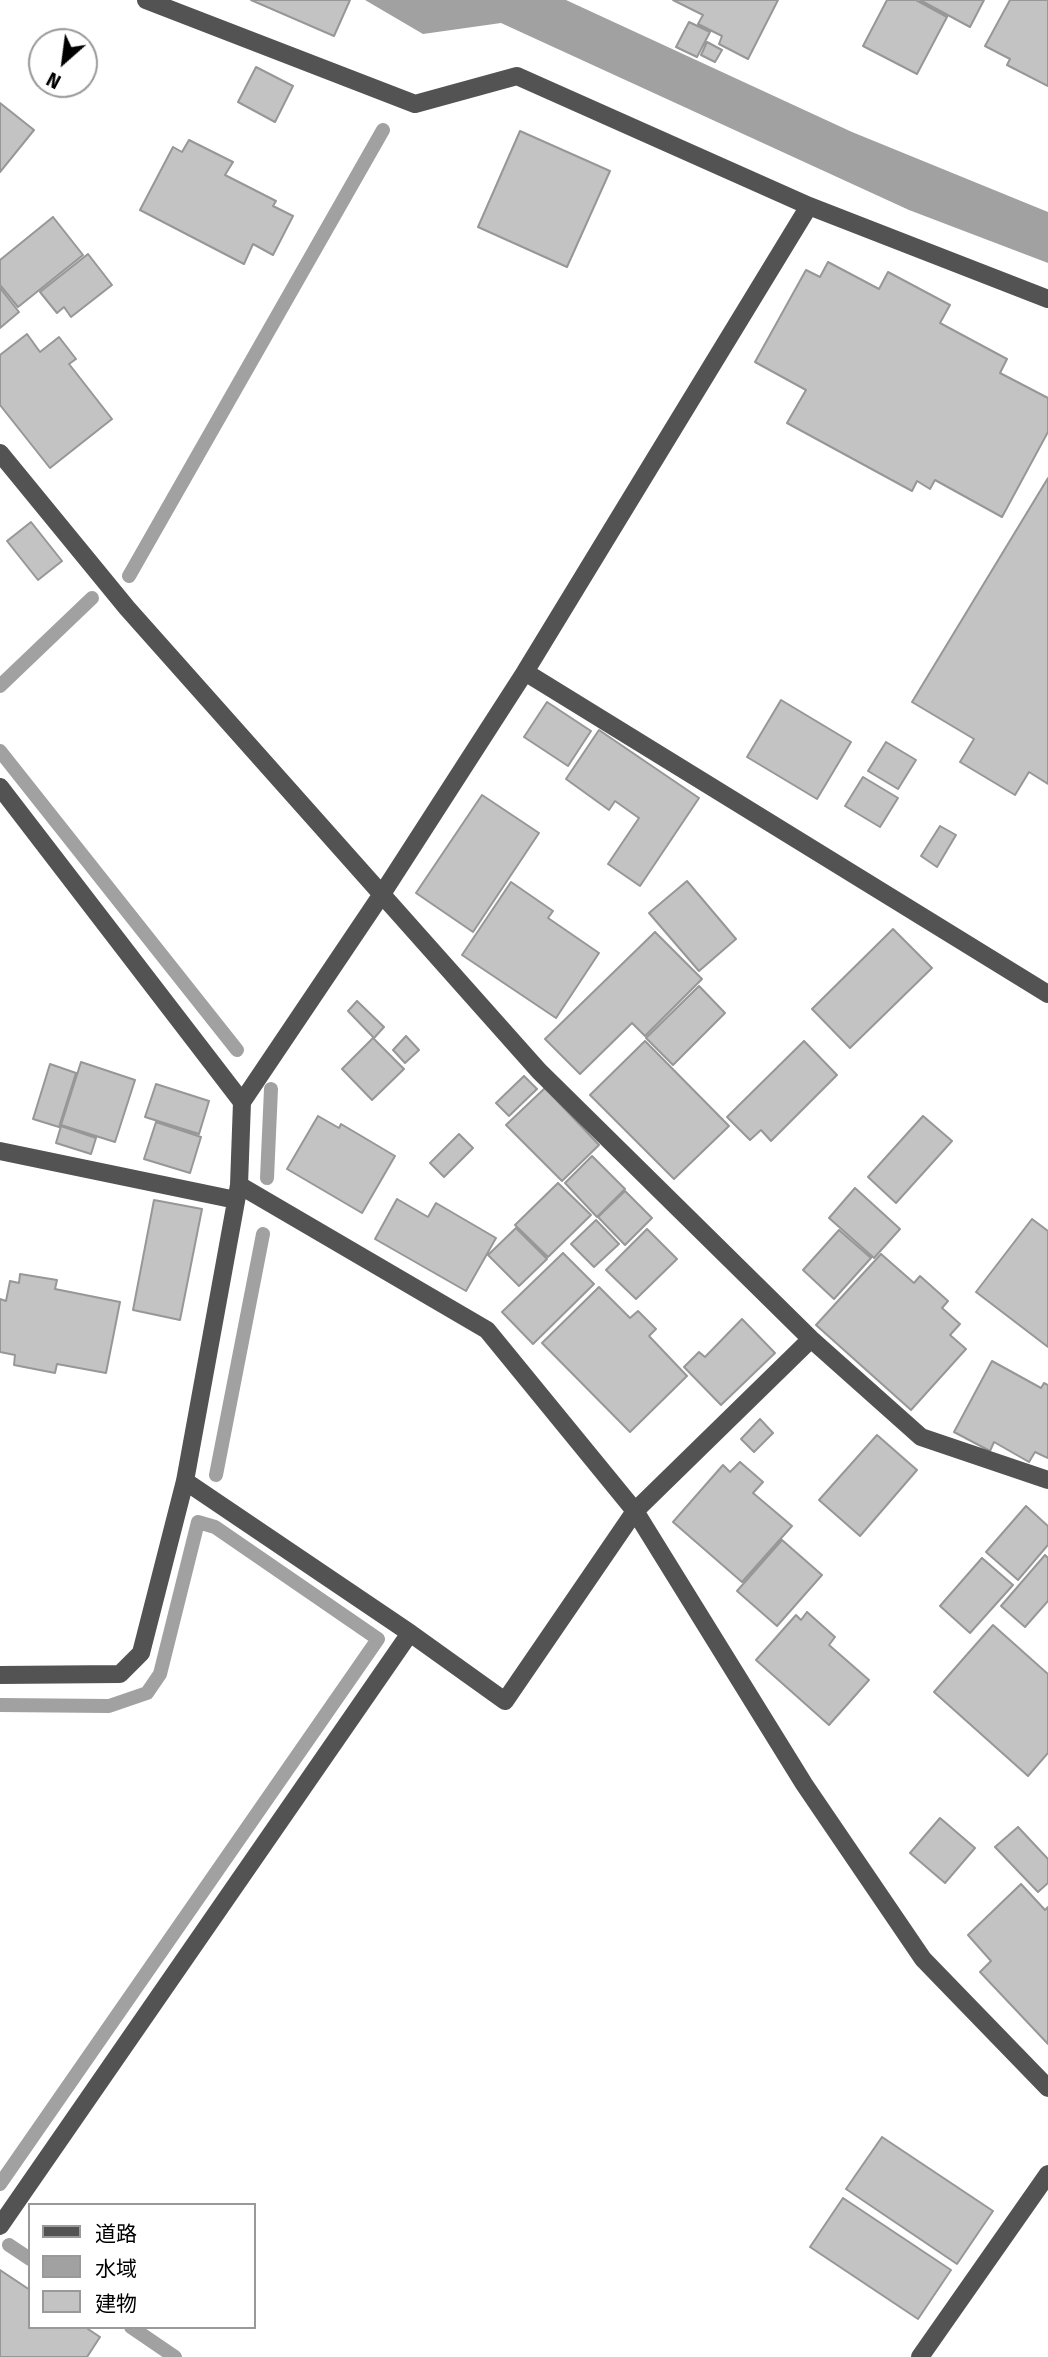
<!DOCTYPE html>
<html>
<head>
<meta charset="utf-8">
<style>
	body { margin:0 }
	#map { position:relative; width:1048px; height:2357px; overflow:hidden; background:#fff; font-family:"Fira Sans","Noto Sans JP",sans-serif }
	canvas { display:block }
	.legend { position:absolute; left:28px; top:2203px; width:228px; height:126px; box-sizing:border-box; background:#fff; border:2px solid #999; margin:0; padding:9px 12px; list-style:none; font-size:21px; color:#000 }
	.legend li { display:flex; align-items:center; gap:14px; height:35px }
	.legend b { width:35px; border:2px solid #999 }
	.north { position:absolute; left:28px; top:28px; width:70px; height:70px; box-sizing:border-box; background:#fff; border:2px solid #999; border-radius:50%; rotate:208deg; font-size:19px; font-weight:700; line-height:28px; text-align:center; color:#000 }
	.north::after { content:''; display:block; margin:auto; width:24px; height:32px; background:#000; clip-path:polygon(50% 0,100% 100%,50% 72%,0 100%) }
</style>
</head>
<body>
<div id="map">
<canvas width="1048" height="2357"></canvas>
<ul class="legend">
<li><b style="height:9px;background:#535353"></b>道路</li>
<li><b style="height:19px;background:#a1a1a1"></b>水域</li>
<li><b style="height:19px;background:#c3c3c3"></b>建物</li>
</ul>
<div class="north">N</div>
</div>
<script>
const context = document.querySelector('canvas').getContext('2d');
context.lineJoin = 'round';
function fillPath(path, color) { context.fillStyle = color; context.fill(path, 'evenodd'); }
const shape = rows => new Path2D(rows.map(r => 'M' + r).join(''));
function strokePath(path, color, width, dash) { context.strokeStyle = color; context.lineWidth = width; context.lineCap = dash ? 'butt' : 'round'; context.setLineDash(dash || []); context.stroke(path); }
const water = shape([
	[365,0,566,0,852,132,1048,212,1048,263,909,210,501,23,423,34]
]);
const stream = shape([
	[129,576,383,130],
	[0,686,92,598],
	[0,751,237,1050],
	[267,1178,271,1089],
	[216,1475,263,1234],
	[0,1705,109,1706,147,1693,160,1674,198,1522,215,1527,378,1639,0,2184],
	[9,2245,30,2259],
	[131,2327,175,2357]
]);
const building = shape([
	[251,0,350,0,334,36,251,0],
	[673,0,778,0,748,59,719,44,722,36,698,24,703,15,673,0],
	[887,0,916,0,947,17,917,74,863,46,887,0],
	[920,0,984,0,970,27,920,0],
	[1010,0,1048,0,1048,86,1007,65,1010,59,985,46,1010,0],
	[689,22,710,32,697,57,676,47,689,22],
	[707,42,722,50,715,62,701,55,707,42],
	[256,67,293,86,275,122,238,102,256,67],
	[0,103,34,130,0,172,0,103],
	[520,131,610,171,567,267,478,227,520,131],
	[189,140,233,162,225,175,276,201,273,206,293,216,273,255,253,244,244,264,140,210,173,147,182,152,189,140],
	[53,217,83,255,18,307,0,285,0,260,53,217],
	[88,254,112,285,71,317,64,307,57,313,40,292,88,254],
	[828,262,879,289,888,272,950,305,940,323,1007,359,1000,373,1048,398,1048,432,1002,517,935,480,930,489,917,481,912,491,787,423,806,390,755,362,806,270,820,277,828,262],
	[0,288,19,312,0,328,0,288],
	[27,334,40,352,59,337,76,359,69,364,112,419,50,468,0,405,0,355,27,334],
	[1048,478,1048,784,1029,772,1015,795,960,762,974,739,912,702,1048,478],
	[31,522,62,561,38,580,7,541,31,522],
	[781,700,851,742,817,799,747,757,781,700],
	[547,702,591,731,568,766,524,737,547,702],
	[599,730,699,798,640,886,608,864,639,818,615,801,609,810,566,779,599,730],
	[886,742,916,760,898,789,868,771,886,742],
	[863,777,898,798,880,827,845,806,863,777],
	[482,795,539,833,473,932,416,893,482,795],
	[940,826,956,835,937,867,921,856,940,826],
	[687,881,736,939,699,971,649,913,687,881],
	[511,882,553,911,548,918,599,953,556,1018,462,955,511,882],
	[893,929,932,968,850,1048,812,1009,893,929],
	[655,932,702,979,645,1036,632,1023,580,1074,545,1039,655,932],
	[699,986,725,1013,673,1065,646,1038,699,986],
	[357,1001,384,1027,374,1038,348,1011,357,1001],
	[406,1036,419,1050,405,1063,393,1050,406,1036],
	[373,1038,404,1069,372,1100,342,1069,373,1038],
	[645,1041,729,1126,674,1179,590,1095,645,1041],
	[804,1041,837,1075,771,1141,761,1130,750,1140,727,1117,804,1041],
	[81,1062,135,1080,115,1142,61,1125,81,1062],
	[50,1064,76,1073,59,1127,33,1119,50,1064],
	[524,1076,537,1089,509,1116,496,1103,524,1076],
	[156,1084,209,1101,199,1134,145,1117,156,1084],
	[545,1088,599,1145,562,1181,506,1125,545,1088],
	[318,1116,339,1128,341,1124,395,1156,362,1213,287,1169,318,1116],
	[923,1116,952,1141,896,1203,868,1177,923,1116],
	[156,1122,201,1137,190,1173,144,1159,156,1122],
	[61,1126,96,1138,91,1154,56,1143,61,1126],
	[459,1134,473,1148,444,1177,430,1163,459,1134],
	[592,1156,625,1189,597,1217,565,1183,592,1156],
	[558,1183,591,1215,548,1257,515,1225,558,1183],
	[855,1188,900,1229,874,1258,829,1218,855,1188],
	[625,1191,652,1218,625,1245,598,1217,625,1191],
	[397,1199,428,1217,436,1203,496,1238,466,1291,375,1239,397,1199],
	[154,1200,202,1209,180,1320,133,1310,154,1200],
	[1032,1219,1048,1231,1048,1347,976,1292,1032,1219],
	[596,1220,619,1244,594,1267,571,1244,596,1220],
	[516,1228,547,1259,519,1286,488,1255,516,1228],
	[647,1229,677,1259,636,1299,606,1270,647,1229],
	[839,1230,871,1258,834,1299,803,1270,839,1230],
	[563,1253,594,1284,533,1344,502,1312,563,1253],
	[881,1254,914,1283,920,1276,948,1301,942,1308,960,1324,950,1335,966,1349,911,1410,816,1325,881,1254],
	[20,1274,57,1280,55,1289,120,1302,106,1373,57,1364,55,1373,14,1365,15,1355,0,1352,0,1299,6,1301,10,1281,19,1283,20,1274],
	[599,1287,630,1318,638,1311,656,1329,649,1336,687,1376,630,1432,542,1343,599,1287],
	[742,1319,775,1353,721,1405,684,1367,699,1352,705,1357,742,1319],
	[992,1361,1041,1388,1044,1383,1048,1385,1048,1458,1035,1452,1029,1462,994,1442,990,1451,954,1432,992,1361],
	[760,1419,773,1433,754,1452,741,1439,760,1419],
	[877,1435,917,1470,860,1536,819,1500,877,1435],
	[740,1462,763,1482,753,1493,792,1526,742,1582,673,1522,723,1465,730,1472,740,1462],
	[1026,1506,1048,1526,1048,1545,1018,1580,986,1552,1026,1506],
	[782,1540,822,1575,777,1626,737,1591,782,1540],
	[1045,1555,1048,1558,1048,1601,1025,1627,1001,1606,1045,1555],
	[982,1558,1013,1585,970,1633,940,1606,982,1558],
	[807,1612,835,1637,829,1645,869,1680,829,1725,756,1660,796,1615,801,1620,807,1612],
	[993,1625,1048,1674,1048,1753,1028,1776,934,1692,993,1625],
	[940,1818,975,1848,945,1883,910,1853,940,1818],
	[1018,1827,1048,1859,1048,1883,1038,1892,995,1847,1018,1827],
	[1021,1884,1045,1910,1048,1907,1048,2044,980,1972,991,1961,968,1935,1021,1884],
	[882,2137,993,2211,957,2264,846,2189,882,2137],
	[843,2198,951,2270,918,2319,810,2247,843,2198],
	[0,2270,30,2290,30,2327,85,2327,100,2337,87,2357,0,2357,0,2270]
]);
const minor = shape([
	[146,0,415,104,517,76,809,206,1048,299],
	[0,453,127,608,539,1071,811,1339,921,1437,1048,1480],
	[525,672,1048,994],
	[0,787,242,1102],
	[0,1151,236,1200],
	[239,1185,487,1330,635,1511,804,1784,923,1959,1048,2088],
	[410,1633,505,1701,635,1511,811,1339],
	[0,1675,120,1674,141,1653,185,1481,239,1185,242,1102,382,894,525,672,809,206],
	[0,2226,410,1633,185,1481],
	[920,2357,1048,2174]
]);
fillPath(water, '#a1a1a1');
strokePath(stream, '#a1a1a1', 14);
fillPath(building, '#c3c3c3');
strokePath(building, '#979797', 2);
strokePath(minor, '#535353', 18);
</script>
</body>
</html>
